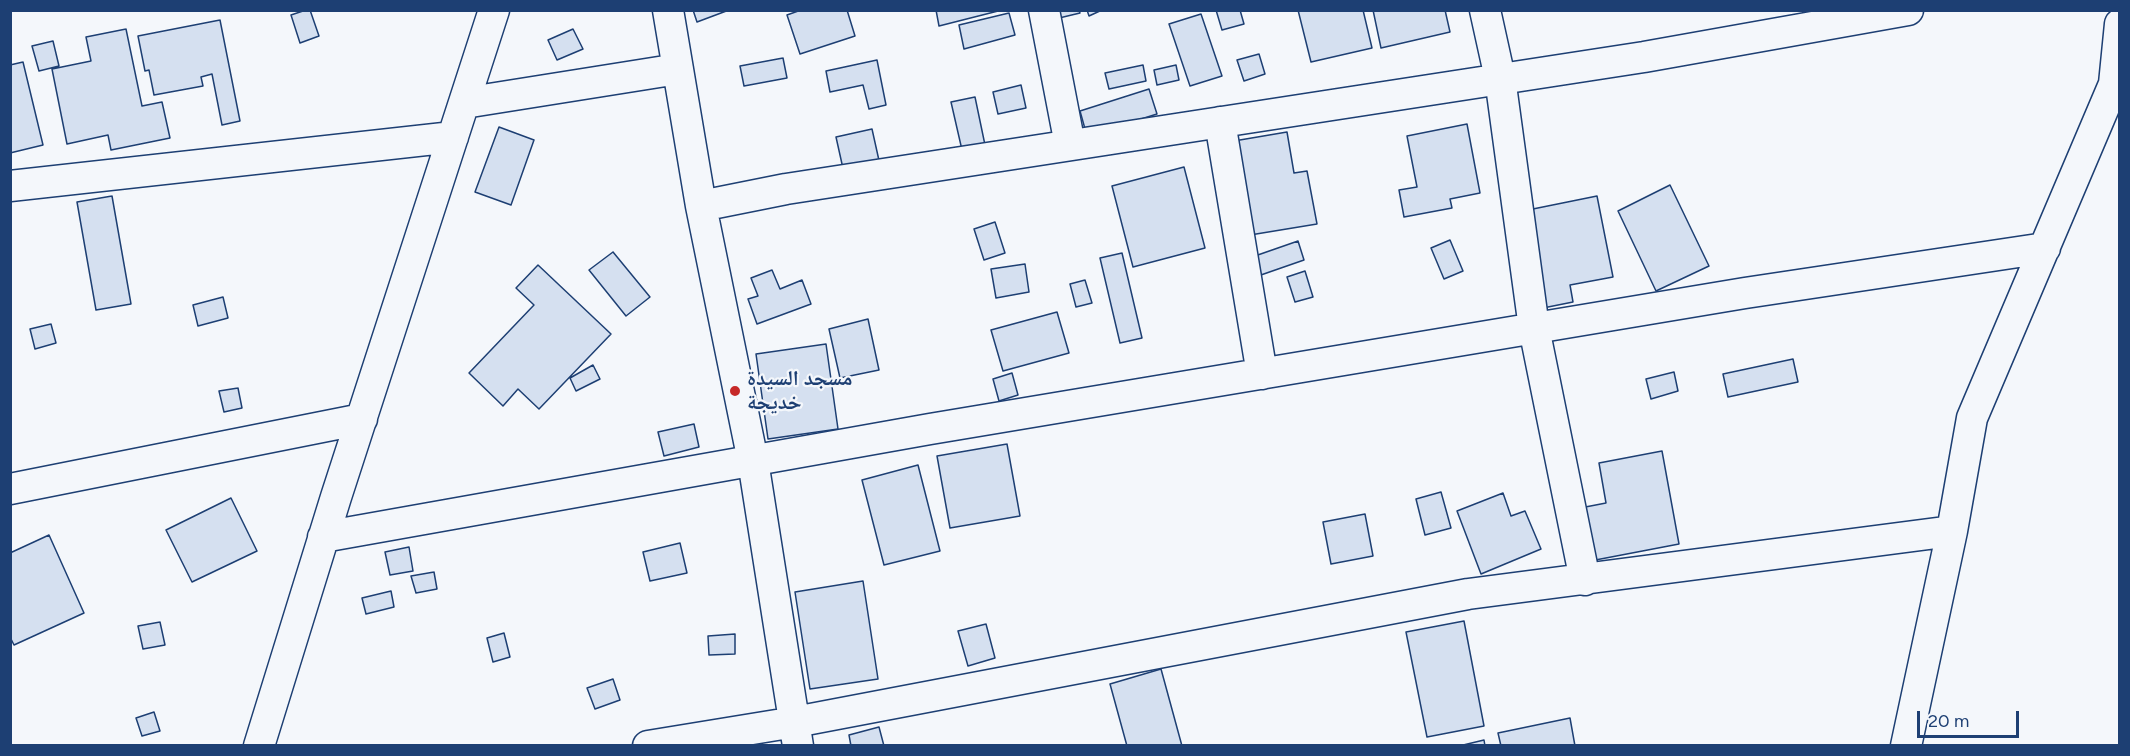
<!DOCTYPE html>
<html>
<head>
<meta charset="utf-8">
<style>
	body { margin:0 }
	#map { position:relative; width:2130px; height:756px; overflow:hidden; background:#f4f7fb; font-family:Figtree,sans-serif }
	canvas { display:block }
	.frame { position:absolute; inset:0; border:12px solid #1d3f73; pointer-events:none }
	.scale { position:absolute; left:1917px; top:711px; width:102px; height:27px; box-sizing:border-box; border:3px solid #1d3f73; border-top:0; padding-left:8px; font-size:18px; line-height:21px; white-space:nowrap; color:#1d3f73; -webkit-text-stroke:4px #f4f7fb; paint-order:stroke }
</style>
</head>
<body>
<div id="map">
<canvas width="2130" height="756"></canvas>
<div class="frame"></div>
<div class="scale">20 m</div>
</div>
<script>
const context = document.querySelector('canvas').getContext('2d');
context.lineJoin = 'round';
function fillPath(path, color) { context.fillStyle = color; context.fill(path, 'evenodd'); }
const shape = rows => new Path2D(rows.map(r => 'M' + r).join(''));
function strokePath(path, color, width, dash) { context.strokeStyle = color; context.lineWidth = width; context.lineCap = dash ? 'butt' : 'round'; context.setLineDash(dash || []); context.stroke(path); }
function write(font, color, halo, rows, align = 'center') {
  context.font = font + ' Figtree,"Noto Naskh Arabic",sans-serif'; context.lineWidth = 4.5; context.setLineDash([]); context.textBaseline = 'middle'; context.strokeStyle = halo; context.fillStyle = color; for (const [text, x, y, turn = 0] of rows) {
    context.save(); context.translate(x, y); context.rotate((+turn || 0) * Math.PI / 180); context.textAlign = isNaN(turn) ? turn : align; if (halo) context.strokeText(text, 0, 0); context.fillText(text, 0, 0); context.restore();
  }
}
const building = shape([
	[306,10,310,10,319,36,300,43,291,15,306,10],
	[693,10,729,10,697,22,693,10],
	[801,10,847,10,855,36,800,54,787,15,801,10],
	[936,10,1002,10,939,26,936,10],
	[1053,10,1079,10,1080,13,1055,19,1053,10],
	[1087,10,1102,10,1089,16,1087,10],
	[1216,10,1240,10,1244,24,1222,30,1216,10],
	[1298,10,1363,10,1372,48,1311,62,1298,10],
	[1373,10,1445,10,1450,32,1381,48,1373,10],
	[1009,13,1015,35,964,49,959,25,1009,13],
	[1201,14,1222,76,1190,86,1169,24,1201,14],
	[220,20,240,121,222,125,212,74,201,77,203,86,154,95,149,70,145,71,138,36,220,20],
	[126,29,142,106,162,102,170,138,111,150,108,135,67,144,52,69,91,61,86,37,126,29],
	[573,29,583,49,557,60,548,40,573,29],
	[53,41,59,66,39,71,32,46,53,41],
	[1259,54,1265,74,1244,81,1237,60,1259,54],
	[783,58,787,78,744,86,740,66,783,58],
	[877,60,886,105,869,109,863,85,830,92,826,71,877,60],
	[23,62,43,145,10,153,10,65,23,62],
	[1143,65,1146,81,1109,89,1105,73,1143,65],
	[1176,65,1179,80,1157,85,1154,70,1176,65],
	[1021,85,1026,108,998,114,993,92,1021,85],
	[1149,89,1157,114,1087,136,1080,111,1149,89],
	[975,97,985,145,962,150,951,102,975,97],
	[1467,124,1480,193,1450,199,1452,208,1404,217,1399,190,1417,187,1407,136,1467,124],
	[499,127,534,140,511,205,475,192,499,127],
	[872,129,880,165,844,173,836,137,872,129],
	[1287,132,1294,173,1307,171,1317,224,1244,236,1228,142,1287,132],
	[1184,167,1205,248,1133,267,1112,186,1184,167],
	[1670,185,1709,266,1656,291,1618,211,1670,185],
	[112,196,131,304,96,310,77,202,112,196],
	[1597,196,1613,277,1570,285,1573,302,1543,308,1523,211,1597,196],
	[995,222,1005,253,984,260,974,229,995,222],
	[1450,240,1463,271,1444,279,1431,248,1450,240],
	[1298,241,1304,260,1258,276,1252,257,1298,241],
	[613,252,650,297,626,316,589,270,613,252],
	[1122,253,1142,338,1120,343,1100,258,1122,253],
	[1025,264,1029,292,996,298,991,269,1025,264],
	[538,265,611,334,539,409,518,389,503,406,469,373,534,305,516,288,538,265],
	[772,270,780,289,802,280,811,304,757,324,748,299,758,296,751,278,772,270],
	[1305,271,1313,297,1295,302,1287,277,1305,271],
	[1085,280,1092,303,1076,307,1070,284,1085,280],
	[223,297,228,318,198,326,193,305,223,297],
	[1057,312,1069,353,1003,371,991,330,1057,312],
	[868,319,879,370,840,378,829,329,868,319],
	[51,324,56,343,35,349,30,329,51,324],
	[826,344,838,429,768,439,756,354,826,344],
	[1793,359,1798,382,1728,397,1723,374,1793,359],
	[593,365,600,379,576,391,570,378,593,365],
	[1674,372,1678,391,1651,399,1646,379,1674,372],
	[1012,373,1018,395,999,401,993,379,1012,373],
	[238,388,242,408,224,412,219,391,238,388],
	[694,424,699,447,664,456,658,432,694,424],
	[1007,444,1020,516,950,528,937,456,1007,444],
	[1662,451,1679,544,1585,562,1575,509,1606,503,1599,463,1662,451],
	[918,465,940,551,884,565,862,480,918,465],
	[1441,492,1451,528,1425,535,1416,499,1441,492],
	[1503,493,1511,516,1525,511,1541,549,1481,574,1457,511,1503,493],
	[231,498,257,551,192,582,166,530,231,498],
	[1365,514,1373,556,1331,564,1323,522,1365,514],
	[49,535,84,613,14,645,10,637,10,553,49,535],
	[680,543,687,573,650,581,643,552,680,543],
	[409,547,413,571,390,575,385,552,409,547],
	[434,572,437,589,416,593,411,576,434,572],
	[863,581,878,679,810,689,795,592,863,581],
	[391,591,394,607,366,614,362,598,391,591],
	[1464,621,1484,726,1427,737,1406,632,1464,621],
	[160,622,165,645,143,649,138,626,160,622],
	[986,624,995,658,968,666,958,631,986,624],
	[504,633,510,657,493,662,487,638,504,633],
	[735,634,735,654,709,655,708,636,735,634],
	[1161,669,1182,746,1127,746,1110,684,1161,669],
	[613,679,620,700,595,709,587,688,613,679],
	[154,712,160,731,142,736,136,718,154,712],
	[1570,718,1575,746,1501,746,1498,733,1570,718],
	[879,727,884,746,851,746,849,735,879,727],
	[1484,740,1485,746,1459,746,1484,740]
]);
const minor = shape([
	[668,10,701,206,753,461,798,746],
	[1044,10,1070,145],
	[1485,10,1500,78,1534,328,1585,580],
	[464,103,678,69],
	[1220,122,1262,374],
	[10,186,453,137],
	[701,206,786,189,1644,57,1908,10],
	[10,489,362,419],
	[323,537,930,429,1745,293,2045,248],
	[259,746,336,497,494,10],
	[648,746,795,722,1468,594,1952,531],
	[1906,746,1952,531,1972,418,2114,84,2120,24]
]);
const markers = [
	[735,391,6,"#c62828"]
];
const poiNames = [
	["مسجد السيدة",747,379],
	["خديجة",747,403]
];
fillPath(building, '#d5e0f0');
strokePath(building, '#1d3f73', 1.5);
strokePath(minor, '#1d3f73', 33);
strokePath(minor, '#f4f7fb', 30);
for (const [x, y, r, color] of markers) { const dot = new Path2D(); dot.arc(x, y, r, 0, 2 * Math.PI); context.fillStyle = color; context.fill(dot); strokePath(dot, '#f4f7fb', 2); }
write('bold 21px', '#1d3f73', '#f4f7fb', poiNames, 'left');
</script>
</body>
</html>
